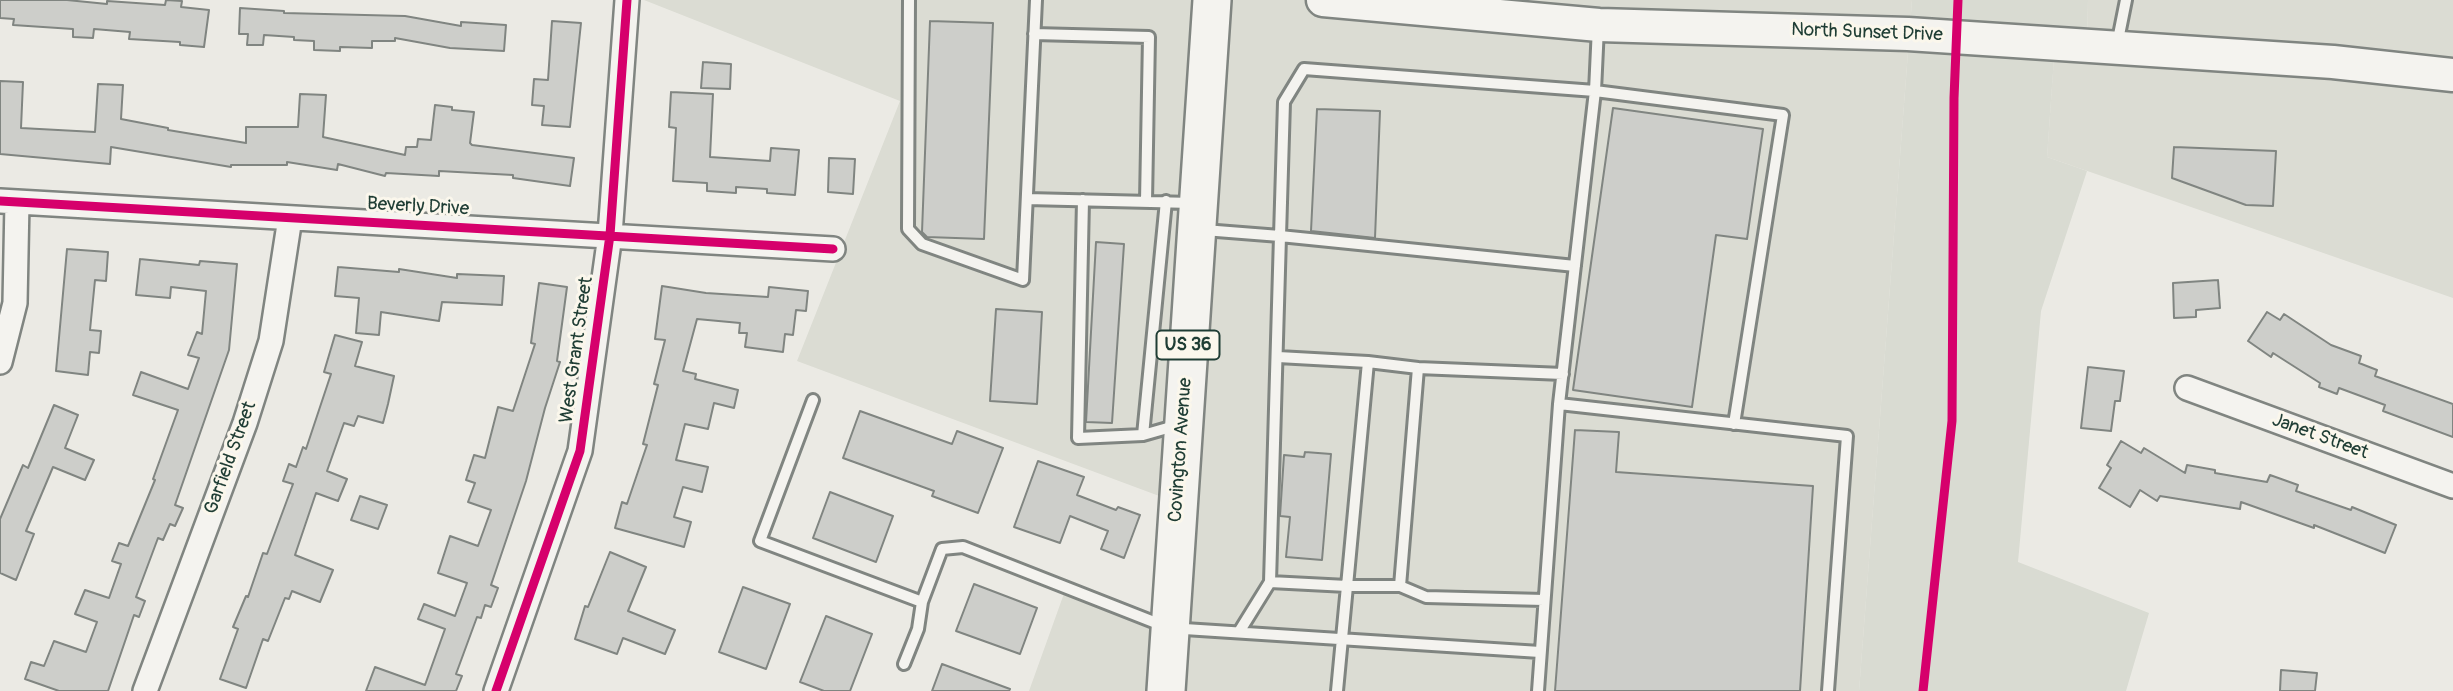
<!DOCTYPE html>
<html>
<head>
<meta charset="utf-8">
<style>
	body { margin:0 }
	canvas { display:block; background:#ebeae4 }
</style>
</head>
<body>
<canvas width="2453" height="691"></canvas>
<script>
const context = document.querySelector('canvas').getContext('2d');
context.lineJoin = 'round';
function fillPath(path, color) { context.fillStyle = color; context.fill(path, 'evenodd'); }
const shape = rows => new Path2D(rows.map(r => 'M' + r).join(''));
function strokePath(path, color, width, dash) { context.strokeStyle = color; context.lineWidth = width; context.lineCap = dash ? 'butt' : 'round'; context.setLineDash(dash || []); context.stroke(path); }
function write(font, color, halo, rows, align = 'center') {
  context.font = font + ' Pangolin,sans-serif'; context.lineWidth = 6; context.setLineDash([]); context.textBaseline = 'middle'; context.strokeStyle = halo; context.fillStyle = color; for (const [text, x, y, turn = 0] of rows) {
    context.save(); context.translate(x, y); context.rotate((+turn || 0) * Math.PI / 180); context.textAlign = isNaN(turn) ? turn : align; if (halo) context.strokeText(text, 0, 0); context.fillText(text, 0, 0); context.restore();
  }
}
const built = shape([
	[644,0,1912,0,1859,691,1029,691,1066,588,1169,627,1178,503,797,361,900,101],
	[2088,0,2453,0,2453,298,2047,157,2055,43,2087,45]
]);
const green = shape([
	[1912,0,2088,0,2087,45,2055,44,2047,157,2087,171,2041,311,2018,562,2149,613,2126,691,1859,691]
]);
const building = shape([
	[0,0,67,0,107,4,107,1,165,5,166,0,182,1,181,7,209,10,204,47,180,45,180,42,129,39,130,32,94,29,93,38,73,37,73,29,13,25,14,19,0,18,0,0],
	[240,8,284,11,284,13,405,16,461,26,461,22,506,25,504,51,450,48,395,38,395,41,372,41,372,48,340,47,340,51,314,50,314,41,294,40,294,37,264,35,263,45,247,45,248,34,239,34,240,8],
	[552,21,581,23,570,127,542,125,544,106,532,105,534,79,548,80,552,21],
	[930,21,993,23,984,239,927,237,922,232,930,21],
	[703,62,731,64,730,89,701,88,703,62],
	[0,81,23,82,21,128,95,132,98,84,123,85,121,119,168,128,168,130,246,143,246,127,298,127,300,94,326,95,323,137,405,155,406,147,417,147,418,139,431,140,435,105,452,107,452,110,474,112,470,143,472,145,574,158,570,186,513,178,513,175,439,171,439,176,386,173,385,176,338,164,337,170,287,162,287,165,231,165,231,167,111,147,110,164,0,154,0,81],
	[671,92,713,94,710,157,770,161,771,148,799,150,795,195,767,193,767,189,736,187,736,193,707,191,707,183,673,181,676,128,669,127,671,92],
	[1613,108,1763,129,1747,239,1716,235,1692,407,1573,390,1613,108],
	[1317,109,1380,111,1375,238,1311,231,1317,109],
	[2174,147,2276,151,2273,206,2246,205,2172,178,2174,147],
	[829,158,855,159,853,194,828,192,829,158],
	[1096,242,1124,244,1112,423,1086,422,1096,242],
	[67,249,108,252,106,281,95,280,90,330,101,331,99,353,90,352,88,375,56,371,67,249],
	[140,259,199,265,200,261,237,264,229,350,175,505,183,508,175,526,170,524,163,540,158,538,136,597,145,601,139,617,134,615,108,691,59,691,25,679,31,662,44,666,54,641,86,652,97,622,75,614,85,590,109,598,121,564,112,561,119,543,128,546,155,480,153,479,178,410,133,395,141,372,188,389,199,358,188,355,197,332,202,334,206,291,171,287,170,298,136,295,140,259],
	[338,267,399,272,399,269,457,278,457,274,504,276,502,305,442,302,439,321,381,312,379,335,356,333,359,298,335,296,338,267],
	[2218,280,2220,308,2196,310,2196,317,2174,318,2173,283,2218,280],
	[539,283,567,287,557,361,560,362,545,408,526,481,491,585,498,588,491,607,485,605,481,618,477,617,456,674,462,676,456,691,366,691,375,667,425,685,445,629,418,619,424,604,455,616,467,583,438,573,450,536,478,546,491,510,468,502,475,483,466,480,474,455,485,458,498,407,513,411,535,344,531,343,539,283],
	[662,286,706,293,768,297,769,287,808,291,806,311,796,310,793,335,785,334,783,352,745,347,747,333,739,333,740,323,697,319,683,371,696,374,695,379,738,390,734,408,714,403,708,429,685,424,676,460,708,467,702,492,683,487,674,517,691,522,684,547,615,528,622,502,627,504,647,445,643,444,658,385,654,384,665,340,655,339,662,286],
	[996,309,1042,312,1037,404,990,401,996,309],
	[2267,312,2280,320,2284,314,2331,345,2361,356,2359,363,2377,370,2375,376,2453,404,2453,437,2383,411,2385,405,2339,388,2337,394,2319,387,2320,383,2273,353,2271,357,2248,341,2267,312],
	[335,335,362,342,355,366,394,376,388,404,383,423,358,416,354,426,344,423,327,471,347,479,338,501,316,493,295,555,333,570,320,602,292,591,289,599,285,598,268,641,263,639,246,688,220,679,238,629,233,627,246,596,248,597,263,553,267,554,293,484,283,481,289,464,296,467,303,447,306,449,331,374,324,372,335,335],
	[2088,367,2124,371,2120,401,2115,401,2111,431,2081,428,2088,367],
	[54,405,78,415,65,448,94,460,85,480,53,467,26,531,34,534,16,580,0,573,0,519,23,465,28,468,54,405],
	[860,411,952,444,957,431,1003,448,978,513,932,496,934,491,843,458,860,411],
	[1575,430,1619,432,1616,472,1813,486,1800,691,1555,691,1575,430],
	[2121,441,2141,453,2144,448,2185,473,2187,465,2215,470,2215,473,2267,482,2270,475,2298,485,2296,491,2351,510,2352,507,2396,525,2385,553,2314,525,2314,528,2241,502,2240,509,2160,496,2157,501,2140,490,2130,507,2099,488,2111,468,2107,465,2121,441],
	[1305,452,1331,454,1322,560,1286,557,1290,517,1280,516,1284,455,1304,457,1305,452],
	[1038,461,1084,477,1077,495,1116,510,1118,507,1140,515,1124,558,1101,549,1108,531,1070,516,1060,543,1014,527,1038,461],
	[830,492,893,516,876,562,813,538,830,492],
	[360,496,387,505,378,529,351,520,360,496],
	[610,552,646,567,628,611,675,630,665,654,623,638,617,654,575,639,585,606,588,607,610,552],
	[974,584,1037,608,1020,654,956,631,974,584],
	[743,587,790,604,766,669,719,652,743,587],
	[826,616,872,634,850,691,824,691,800,682,826,616],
	[942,664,1010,689,1009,691,932,691,942,664],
	[2281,670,2317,673,2315,691,2280,691,2281,670]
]);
const lane = shape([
	[909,0,908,229,922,244,1023,280,1036,0],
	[1034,34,1149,37,1146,201],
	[2117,45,2126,0],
	[1027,199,1192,203],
	[1083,200,1078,438,1143,435,1178,425],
	[1204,230,1280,236,1284,102,1304,69,1595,91,1783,115,1734,424],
	[1278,357,1368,362,1418,368,1400,586,1347,586,1368,362],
	[1418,368,1563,374],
	[813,400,760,541,922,602],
	[1559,404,1847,436,1828,691],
	[1143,435,1166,201],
	[1270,582,1347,586,1337,691],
	[1400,586,1426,597,1544,600],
	[1239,632,1270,582,1280,236,1575,266],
	[904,664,918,629,922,602,942,549,963,547,1169,628,1540,652],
	[1538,691,1559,404,1595,91,1598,27]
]);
const street = shape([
	[0,201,833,249],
	[0,362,15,303,17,202],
	[2187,388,2453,486],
	[145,691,245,423,271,341,290,218],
	[496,691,580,451,610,235,627,0]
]);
const secondary = shape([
	[1323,0,1599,25,1908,34,2333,62,2453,75]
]);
const primary = shape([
	[1166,691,1212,0]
]);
const cycleway = shape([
	[0,201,833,249],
	[496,691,580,451,610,235,627,0],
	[1923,691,1952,421,1954,98,1958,0]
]);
const shields = [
	[1188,345,63]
];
const shieldNames = [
	["US 36",1188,345]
];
const streetNames = [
	["North Sunset Drive",1867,33,2],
	["Beverly Drive",418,207,3],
	["West Grant Street",577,350,-82],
	["Janet Street",2320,437,20],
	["Covington Avenue",1181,450,-86],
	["Garfield Street",231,458,-70]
];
fillPath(built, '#dbdcd3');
fillPath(green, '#d9dbd2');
fillPath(building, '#cdceca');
strokePath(building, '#808581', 2);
strokePath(lane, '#808581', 16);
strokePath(street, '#808581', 28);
strokePath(secondary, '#808581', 37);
strokePath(primary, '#808581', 42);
strokePath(lane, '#f4f3ef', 10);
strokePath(street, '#f4f3ef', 23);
strokePath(secondary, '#f4f3ef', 32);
strokePath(primary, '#f4f3ef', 37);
strokePath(cycleway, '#d6006c', 9);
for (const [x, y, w] of shields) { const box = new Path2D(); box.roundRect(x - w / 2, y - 14.5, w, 29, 5); context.fillStyle = '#fbf7ec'; context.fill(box); strokePath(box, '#1f3d34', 2); }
write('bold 18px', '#1f3d34', null, shieldNames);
write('19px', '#1f3d34', '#fbf7ec', streetNames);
</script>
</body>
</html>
